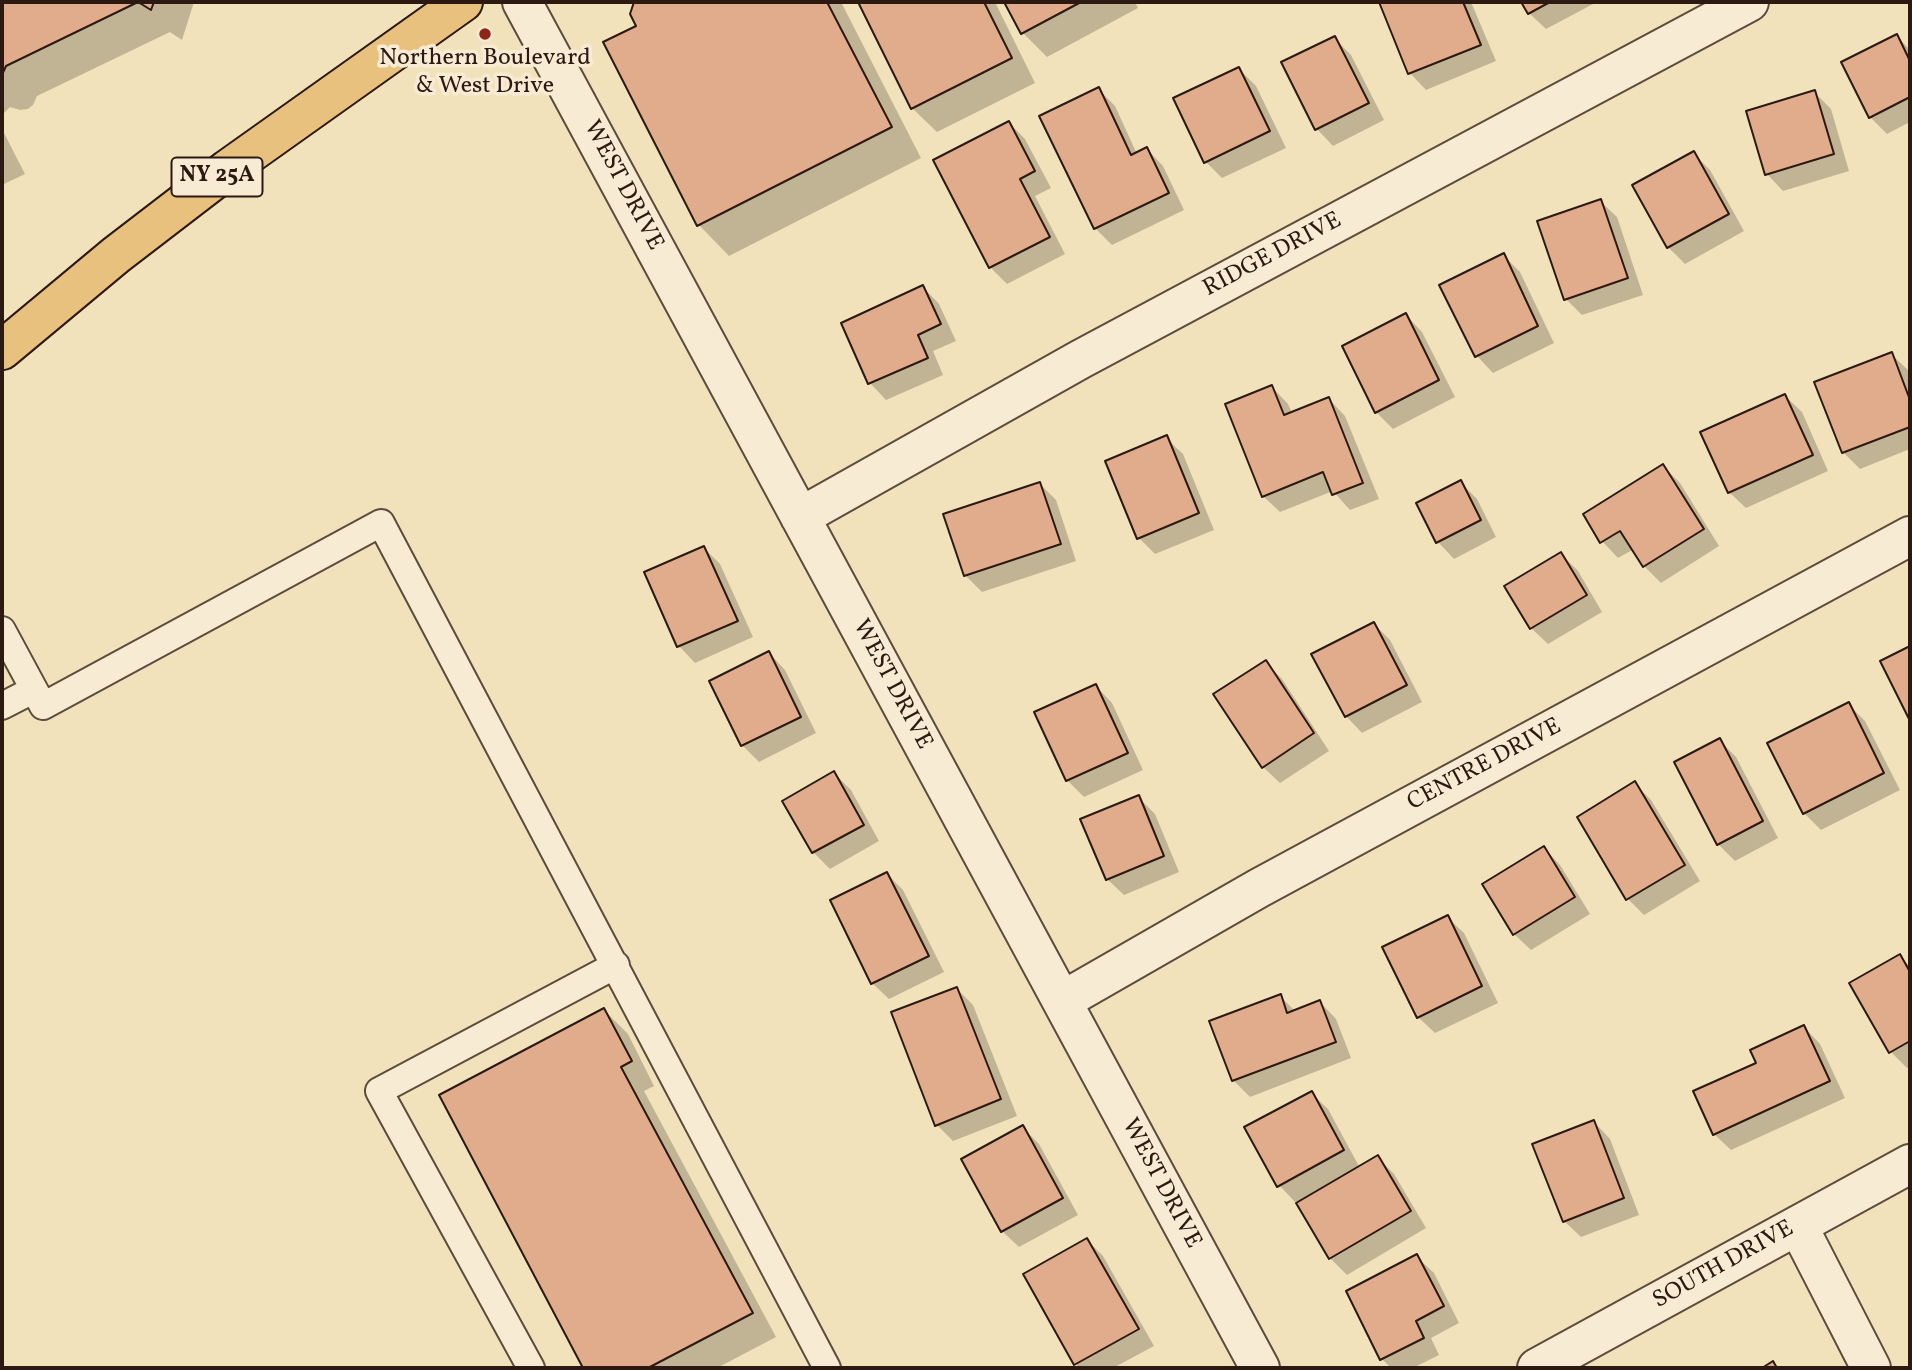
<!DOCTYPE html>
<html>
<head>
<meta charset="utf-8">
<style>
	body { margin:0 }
	#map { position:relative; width:1912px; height:1370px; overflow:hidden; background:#f2e2bb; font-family:Vollkorn,serif }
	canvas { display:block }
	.frame { position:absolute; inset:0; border:4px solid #2b1912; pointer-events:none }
</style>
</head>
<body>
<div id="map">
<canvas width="1912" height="1370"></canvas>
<div class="frame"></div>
</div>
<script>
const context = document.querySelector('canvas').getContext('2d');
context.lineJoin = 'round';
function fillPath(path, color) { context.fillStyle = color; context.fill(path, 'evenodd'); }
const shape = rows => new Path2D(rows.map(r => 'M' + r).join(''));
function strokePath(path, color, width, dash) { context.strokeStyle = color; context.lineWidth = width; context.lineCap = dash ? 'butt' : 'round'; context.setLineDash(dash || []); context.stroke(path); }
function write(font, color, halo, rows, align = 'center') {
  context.font = font + ' Vollkorn,serif'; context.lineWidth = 7; context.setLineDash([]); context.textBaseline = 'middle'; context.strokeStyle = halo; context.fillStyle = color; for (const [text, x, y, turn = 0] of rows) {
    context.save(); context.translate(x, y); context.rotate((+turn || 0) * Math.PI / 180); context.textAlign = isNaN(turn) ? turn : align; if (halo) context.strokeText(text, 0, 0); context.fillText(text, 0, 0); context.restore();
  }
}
const shadow = shape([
	[2,2,194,2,182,40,170,32,37,96,33,105,28,109,20,110,10,107,2,115],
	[636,2,841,2,921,158,729,256,699,225,638,26,632,14],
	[860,2,995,2,1035,83,937,132,912,108],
	[1006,2,1135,2,1138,8,1047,57,1023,33],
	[1381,2,1471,2,1496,61,1426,90,1410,73],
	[1523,2,1597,2,1546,29,1529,13],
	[1897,36,1910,50,1910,122,1887,134,1870,117],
	[1334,38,1351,55,1384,120,1333,146,1317,129,1284,63],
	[1239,69,1256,86,1286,148,1222,178,1206,162],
	[1098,89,1115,106,1137,154,1147,149,1163,166,1184,210,1112,245,1095,228],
	[1814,92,1831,109,1849,171,1783,191,1767,174],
	[1009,123,1025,139,1051,188,1035,196,1065,254,1007,284,990,267],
	[2,129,25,174,2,185],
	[1693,153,1710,170,1744,231,1685,264,1668,247,1634,186],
	[1600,201,1617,217,1643,295,1582,315,1566,299],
	[1503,255,1520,272,1554,343,1493,373,1477,356],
	[923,287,939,304,956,341,933,351,943,375,886,400,870,383,843,324],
	[1406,315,1422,332,1455,397,1393,429,1376,412],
	[1891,354,1908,370,1910,377,1910,449,1860,469,1843,452],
	[1272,387,1288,404,1292,413,1329,399,1345,416,1379,499,1350,510,1333,491,1280,512,1263,496],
	[1785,396,1802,412,1828,471,1746,508,1729,492],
	[1166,438,1183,454,1214,530,1155,554,1139,538],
	[1663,466,1680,483,1719,546,1661,583,1644,566,1634,549,1618,558,1602,541],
	[1460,482,1477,499,1496,537,1454,559,1438,542,1418,504],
	[1040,484,1056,500,1076,561,982,592,965,575],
	[704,548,720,564,753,637,695,663,679,646],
	[1561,554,1578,571,1602,612,1548,644,1531,628],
	[1374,624,1390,640,1422,702,1362,733,1346,716],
	[769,653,785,670,816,733,759,762,742,745],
	[1265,662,1282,679,1329,751,1280,783,1263,767],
	[1096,686,1112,703,1143,770,1084,797,1067,780],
	[1848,704,1865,721,1900,790,1821,830,1804,813],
	[1719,740,1736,757,1778,838,1735,861,1718,844],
	[834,773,851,790,879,841,830,869,813,852,785,801],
	[1635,784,1651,800,1700,881,1644,915,1628,899],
	[1138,797,1155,814,1179,872,1124,895,1107,879],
	[1544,848,1560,865,1590,914,1531,950,1514,934],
	[887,874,903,890,944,972,889,999,872,983],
	[1447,917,1464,933,1498,1003,1435,1033,1418,1017],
	[1900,956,1910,967,1910,1067,1907,1068,1891,1052],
	[957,989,973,1005,1017,1116,953,1141,937,1125],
	[1280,996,1296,1012,1320,1002,1336,1019,1351,1058,1250,1097,1233,1080],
	[604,1010,628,1034,654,1086,644,1091,776,1337,717,1368,585,1368,441,1095],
	[1804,1027,1820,1044,1845,1098,1731,1150,1714,1134],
	[1311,1093,1328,1109,1360,1168,1378,1158,1394,1174,1426,1228,1347,1275,1330,1258,1297,1201,1295,1202,1279,1185],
	[1594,1122,1610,1139,1639,1215,1581,1237,1564,1221],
	[1022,1127,1039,1144,1078,1215,1019,1247,1002,1231],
	[1087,1240,1103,1256,1154,1346,1113,1368,1080,1368,1076,1364],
	[1417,1257,1434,1273,1459,1323,1431,1338,1439,1355,1413,1368,1391,1368,1382,1359]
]);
const building = shape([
	[2,2,154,2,151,10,138,2,6,66,2,75,2,2],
	[634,2,827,2,892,127,697,226,603,42,636,26,630,14,634,2],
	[858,2,984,2,1012,58,911,109,858,2],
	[1004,2,1081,2,1021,34,1004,2],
	[1379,2,1463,2,1481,45,1408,74,1379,2],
	[1521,2,1550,2,1528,14,1521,2],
	[1897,34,1910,61,1910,97,1869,118,1841,62,1897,34],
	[1335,36,1369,103,1315,130,1281,62,1335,36],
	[1239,67,1270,131,1204,163,1173,98,1239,67],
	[1099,87,1131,155,1147,147,1169,193,1094,229,1039,116,1099,87],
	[1815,90,1834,154,1765,175,1746,111,1815,90],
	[1009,121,1035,171,1020,179,1050,237,989,268,933,160,1009,121],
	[1694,151,1729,214,1667,248,1632,185,1694,151],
	[1601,199,1628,278,1564,300,1537,221,1601,199],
	[1504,253,1538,326,1475,357,1439,285,1504,253],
	[923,285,941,324,918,335,928,358,868,384,841,323,923,285],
	[1406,313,1439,380,1375,413,1342,346,1406,313],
	[1892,352,1910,400,1910,427,1842,453,1814,382,1892,352],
	[1272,385,1284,415,1329,397,1363,483,1332,495,1323,472,1262,497,1225,404,1272,385],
	[1785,394,1813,455,1728,493,1700,432,1785,394],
	[1167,435,1199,513,1137,539,1105,461,1167,435],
	[1663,464,1704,529,1643,567,1620,531,1600,543,1583,514,1663,464],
	[1461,480,1481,520,1436,543,1416,503,1461,480],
	[1040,482,1061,544,964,576,943,514,1040,482],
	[704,546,738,621,677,647,644,572,704,546],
	[1561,552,1587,595,1530,629,1504,586,1561,552],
	[1374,622,1407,685,1345,717,1311,654,1374,622],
	[1910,646,1910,721,1880,661,1910,646],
	[769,651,801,717,741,746,709,681,769,651],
	[1266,660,1314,733,1262,768,1213,694,1266,660],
	[1096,684,1128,753,1066,781,1034,712,1096,684],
	[1849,702,1884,773,1803,814,1767,743,1849,702],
	[1720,738,1763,821,1717,845,1674,762,1720,738],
	[834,771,864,825,812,853,782,801,834,771],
	[1635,781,1685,865,1626,900,1577,817,1635,781],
	[1139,795,1164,856,1106,880,1080,819,1139,795],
	[1544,846,1575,897,1513,935,1482,884,1544,846],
	[887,872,929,956,871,984,830,900,887,872],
	[1448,915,1482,986,1417,1018,1382,947,1448,915],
	[1900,954,1910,972,1910,1041,1889,1053,1849,983,1900,954],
	[957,987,1001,1099,935,1126,891,1012,957,987],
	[1281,994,1287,1013,1320,1000,1336,1042,1232,1081,1209,1021,1281,994],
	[604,1008,632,1061,621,1067,753,1313,648,1368,583,1368,439,1095,604,1008],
	[1804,1025,1830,1081,1713,1135,1693,1091,1756,1063,1750,1050,1804,1025],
	[1312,1091,1344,1150,1277,1187,1244,1127,1312,1091],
	[1594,1120,1624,1198,1563,1222,1532,1144,1594,1120],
	[1023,1125,1063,1198,1001,1232,961,1159,1023,1125],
	[1378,1155,1411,1211,1329,1259,1296,1203,1378,1155],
	[1087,1238,1139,1329,1074,1365,1023,1274,1087,1238],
	[1417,1254,1444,1306,1416,1321,1424,1338,1380,1360,1346,1291,1417,1254],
	[1773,1361,1777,1368,1762,1368,1773,1361]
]);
const lane = shape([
	[2,630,43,706,381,523,827,1368],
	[2,706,33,690],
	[531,1368,379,1091,616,965]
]);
const street = shape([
	[522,2,1260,1368],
	[800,517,1081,359,1749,2],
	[1062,1001,1259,888,1910,536],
	[1798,1226,1871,1368],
	[1537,1368,1910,1164]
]);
const primary = shape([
	[2,350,116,255,228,169,463,2]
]);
const markers = [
	[485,34,7,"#8f2418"]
];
const shields = [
	[217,177,91]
];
const shieldNames = [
	["NY 25A",217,177]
];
const poiNames = [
	["Northern Boulevard",485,60],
	["& West Drive",485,88]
];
const streetNames = [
	["WEST DRIVE",622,186,62],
	["RIDGE DRIVE",1273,256,-28],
	["WEST DRIVE",891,685,62],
	["CENTRE DRIVE",1485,766,-28],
	["WEST DRIVE",1160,1184,62],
	["SOUTH DRIVE",1724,1266,-29]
];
fillPath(shadow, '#0003');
fillPath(building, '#e0ac8c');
strokePath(building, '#2b1912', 2);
strokePath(lane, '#5d4b3c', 30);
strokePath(street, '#5d4b3c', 42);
strokePath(primary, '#2b1912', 42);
strokePath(lane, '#f7ecd3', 26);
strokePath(street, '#f7ecd3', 38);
strokePath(primary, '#e9c17e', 38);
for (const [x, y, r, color] of markers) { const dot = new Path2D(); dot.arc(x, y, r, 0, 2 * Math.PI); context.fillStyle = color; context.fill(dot); strokePath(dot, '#f7ecd3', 2.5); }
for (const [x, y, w] of shields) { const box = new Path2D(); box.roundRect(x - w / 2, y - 19.5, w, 39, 5); context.fillStyle = '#f7ecd3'; context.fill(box); strokePath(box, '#2b1912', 2); }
write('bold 23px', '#2b1912', null, shieldNames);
write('24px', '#2b1912', '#f7ecd3', poiNames);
write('24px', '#2b1912', '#f7ecd3', streetNames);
</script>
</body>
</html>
